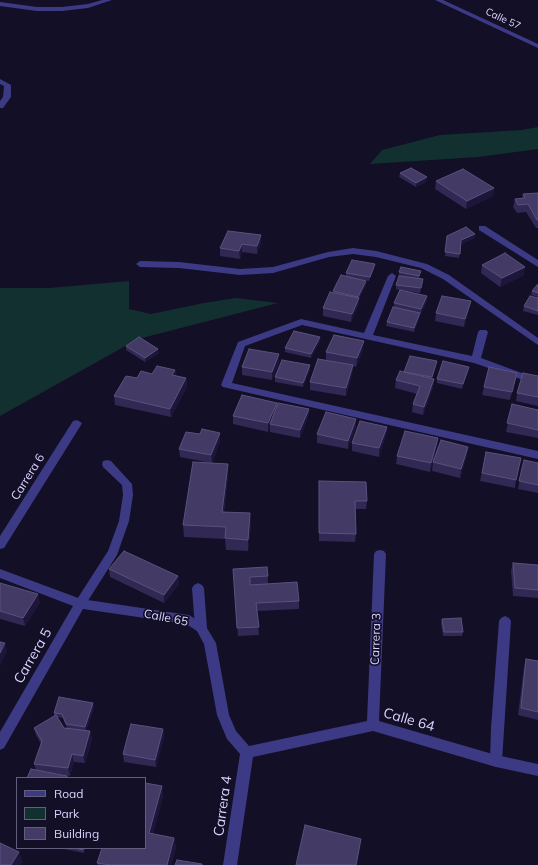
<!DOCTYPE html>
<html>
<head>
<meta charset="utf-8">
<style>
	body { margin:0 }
	#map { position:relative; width:538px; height:865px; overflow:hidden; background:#130f26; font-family:Mulish,sans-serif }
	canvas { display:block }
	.legend { position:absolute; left:16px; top:777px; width:130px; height:72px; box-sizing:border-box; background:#130f26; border:1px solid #625e7d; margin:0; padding:5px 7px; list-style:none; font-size:12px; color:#d9d4ff }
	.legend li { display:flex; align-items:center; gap:8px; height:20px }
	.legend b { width:20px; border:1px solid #625e7d }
</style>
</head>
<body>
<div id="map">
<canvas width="538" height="865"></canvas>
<ul class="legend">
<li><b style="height:5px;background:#3d3a85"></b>Road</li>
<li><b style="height:11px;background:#12302f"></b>Park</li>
<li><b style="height:11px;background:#433a66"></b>Building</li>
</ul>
</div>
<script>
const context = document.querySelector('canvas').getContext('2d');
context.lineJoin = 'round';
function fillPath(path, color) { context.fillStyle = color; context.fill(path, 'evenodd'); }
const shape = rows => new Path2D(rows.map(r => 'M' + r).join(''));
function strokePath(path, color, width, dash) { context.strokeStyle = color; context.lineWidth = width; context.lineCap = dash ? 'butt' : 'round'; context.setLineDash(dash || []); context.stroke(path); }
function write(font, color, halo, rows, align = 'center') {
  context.font = font + ' Mulish,sans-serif'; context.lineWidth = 3.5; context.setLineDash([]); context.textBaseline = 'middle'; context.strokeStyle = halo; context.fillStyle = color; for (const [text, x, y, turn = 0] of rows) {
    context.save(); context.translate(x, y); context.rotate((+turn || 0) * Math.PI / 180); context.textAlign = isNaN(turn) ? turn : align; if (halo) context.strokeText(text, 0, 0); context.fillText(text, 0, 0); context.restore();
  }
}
const green = shape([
	[538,127,538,149,478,157,370,164,382,150,440,135,522,130],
	[129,281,129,309,151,314,204,303,236,298,278,303,138,339,0,416,0,288,49,288]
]);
const service = shape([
	[107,460,111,461,132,484,133,495,129,521,117,555,84,607,80,609,76,607,74,604,108,551,119,521,123,495,122,485,103,467,102,464,103,461,107,460],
	[198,583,202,585,204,588,207,628,205,631,201,633,197,631,195,628,192,588,194,585,198,583],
	[505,616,509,618,511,621,502,761,501,765,496,767,491,765,490,761,491,728,499,621,501,618,505,616]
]);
const minor = shape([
	[102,0,112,0,88,8,62,11,37,11,0,6,0,2,37,7,62,7,88,4,102,0],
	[435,0,443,0,538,44,538,48,435,0],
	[0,79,11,85,11,97,3,108,0,108,0,101,3,97,4,86,0,84,0,79],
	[479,226,485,226,538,260,538,267,479,230,479,226],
	[353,248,376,251,427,264,449,275,538,338,538,345,443,279,421,268,376,257,353,254,329,257,273,273,240,275,179,268,140,267,136,264,140,261,179,262,240,269,273,267,328,252,353,248],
	[392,273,396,276,373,335,472,356,478,332,480,330,486,330,488,332,481,358,538,379,538,385,474,363,302,325,245,346,232,383,538,451,538,459,223,387,221,385,238,342,301,319,364,333,388,276,392,273],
	[77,420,82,423,81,425,4,548,0,549,0,536,73,421,77,420],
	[380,550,384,551,386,554,379,721,496,755,538,764,538,776,496,767,373,731,253,757,237,865,223,865,240,754,227,739,217,715,204,644,197,631,186,624,83,609,4,748,0,750,0,732,73,606,0,578,0,569,81,599,189,615,205,625,216,643,229,715,236,731,249,746,367,721,374,554,376,551,380,550]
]);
const wall = shape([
	[400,173,426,182,416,187,399,177],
	[436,181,494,188,493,196,466,209,435,189],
	[538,193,538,228,536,228,526,212,517,213,513,207,515,199,522,198,523,194],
	[475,234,475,238,461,244,459,258,445,256,447,236],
	[261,235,261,243,257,254,242,252,240,259,220,256,220,248],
	[375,264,374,268,369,281,363,280,366,281,366,285,359,299,358,306,351,322,323,316,323,308,333,292,333,291,346,276,346,273],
	[482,265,524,275,500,287,481,273],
	[421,271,419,279,423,279,420,293,400,290,427,300,421,314,420,313,419,317,414,332,386,326,387,322,394,307,394,303,400,290,396,289,396,285,399,276,399,272],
	[538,285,538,297,531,295,532,291],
	[538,298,538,315,523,311,524,306],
	[471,301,469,309,464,327,435,321,436,313],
	[320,337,320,341,311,358,285,352,285,348],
	[126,346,159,353,145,362,126,350],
	[363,350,356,367,353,366,352,374,346,396,310,390,310,382,340,363,326,360,326,352],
	[279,354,279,362,272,380,242,375,242,367],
	[436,365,432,378,434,379,433,387,423,415,412,412,413,404,417,394,395,388,396,380,404,372],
	[469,367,462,389,437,383,437,379],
	[310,369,303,387,275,382,275,377],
	[175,370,176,376,186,378,187,387,171,417,115,405,114,396,137,378,152,374],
	[517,373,510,400,482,395,484,387],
	[538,376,538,406,516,401,517,393],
	[512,404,538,410,538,438,506,432],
	[277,407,309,409,308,417,300,438,270,432,270,426,268,432,233,424,233,416],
	[356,427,348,449,317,443,317,434],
	[387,427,386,435,379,457,352,451,352,443],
	[438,438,437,446,430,472,396,464,397,456],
	[220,441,212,463,228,475,224,512,251,524,248,551,226,550,225,539,184,537,183,525,211,463,180,457,179,449],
	[486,452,516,480,515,488,480,481],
	[467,455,460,478,432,471,433,462],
	[524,460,538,463,538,493,518,489],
	[319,481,367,501,366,509,355,509,356,534,355,542,319,541],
	[513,563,538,565,538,598,513,596,511,571],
	[109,569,178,576,179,584,164,603,110,577],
	[233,569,268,576,268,584,299,601,299,609,257,611,259,635,238,636],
	[0,583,40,602,25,626,0,619],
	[442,619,463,632,462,636,443,636,441,623],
	[526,659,538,661,538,720,518,715,524,667],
	[94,707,86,731,90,731,92,739,85,763,74,762,70,776,36,770,34,764,41,744,36,735,34,728,54,716,54,713],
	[57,717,63,718,67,728,64,728],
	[163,729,164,737,156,767,124,762,123,754],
	[162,786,163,796,153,834,174,838,176,848,171,865,98,865,97,863],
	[59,848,86,848,84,853]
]);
const shadedWall = shape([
	[427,177,426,182,416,187,416,183],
	[494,188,493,196,466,209,467,201],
	[475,234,475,238,461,245,461,240],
	[261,235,261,243,257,254,257,246],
	[242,244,242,252,240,259,239,251],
	[525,267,524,275,500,287,502,278],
	[366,281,366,285,359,299,358,306,351,322,352,314,358,300,358,297],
	[427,296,427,300,421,314,421,309],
	[471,301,469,309,464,327,465,319],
	[420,313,419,317,414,332,414,328],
	[320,337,320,341,311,358,311,354],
	[364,341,363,350,356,367,357,358],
	[158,349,159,353,145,362,145,358],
	[279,354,279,362,272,380,272,372],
	[310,365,310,369,303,387,303,383],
	[353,365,352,374,346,396,346,388],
	[469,367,468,371,462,389,463,384],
	[175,370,176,378,172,375],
	[186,378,187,387,171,417,170,409],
	[434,379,433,387,423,415,424,407],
	[277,403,277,411,270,424,270,426,268,432,268,423],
	[309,409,308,417,300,438,300,430],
	[356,419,356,427,348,449,348,441],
	[387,427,386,435,379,457,379,448],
	[220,433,220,441,212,463,211,455],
	[438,438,437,446,430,472,431,463],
	[468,447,467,455,460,478,461,469],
	[228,464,228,475,222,523,222,512],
	[250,513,251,524,248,551,248,540],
	[178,576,179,584,164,603,164,595],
	[38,594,40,602,25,626,23,618],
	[5,643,7,651,0,666,0,653],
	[93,703,94,707,86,731,85,727],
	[163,729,164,737,156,767,155,760],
	[90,731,92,739,85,763,83,756],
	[72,754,74,762,70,776,68,768],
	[162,786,163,796,151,844,149,833],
	[174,838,176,848,171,865,167,865],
	[361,839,360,849,357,865,356,865],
	[84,848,86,848,84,853,83,850],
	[19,852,23,862,21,865,11,865]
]);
const building = shape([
	[411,168,427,177,416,183,400,173,411,168],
	[463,169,494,188,467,201,436,181,463,169],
	[538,193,538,220,537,220,528,204,518,205,515,199,525,198,523,194,538,193],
	[466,227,475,234,461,240,460,254,445,252,447,236,466,227],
	[228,231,261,235,257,246,242,244,239,251,220,248,228,231],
	[505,253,525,267,502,278,482,265,505,253],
	[352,260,375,264,370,277,346,273,352,260],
	[401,267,421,271,419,276,399,272,401,267],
	[341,275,366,281,358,297,333,291,341,275],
	[399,276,423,279,421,288,396,285,399,276],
	[537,285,538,285,538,293,532,291,537,285],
	[400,290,427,296,421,309,394,303,400,290],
	[330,292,359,298,352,314,323,308,330,292],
	[442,296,471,301,465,319,436,313,442,296],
	[530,296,538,298,538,311,524,306,530,296],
	[393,307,420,313,414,328,387,322,393,307],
	[294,331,320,337,311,354,285,348,294,331],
	[334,335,364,341,357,358,326,352,334,335],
	[139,337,158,349,145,358,126,346,139,337],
	[249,349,279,354,272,372,242,367,249,349],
	[410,356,437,361,432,377,404,372,410,356],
	[318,359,353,365,346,388,310,382,318,359],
	[282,360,310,365,303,383,275,377,282,360],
	[443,361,469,367,463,384,437,379,443,361],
	[157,366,175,370,172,375,186,378,170,409,114,396,126,376,137,378,141,371,152,374,157,366],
	[489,367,517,373,512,392,484,387,489,367],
	[400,371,434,379,424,407,413,404,420,386,396,380,400,371],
	[523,373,538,376,538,397,517,393,523,373],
	[242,395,277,403,268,423,233,416,242,395],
	[278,403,309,409,300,430,270,424,278,403],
	[512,404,538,410,538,430,507,423,512,404],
	[326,412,356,419,348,441,317,434,326,412],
	[360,421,387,427,379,448,352,443,360,421],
	[202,429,220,433,211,455,179,449,186,432,200,434,202,429],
	[405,431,438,438,431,463,397,456,405,431],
	[441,440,468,447,461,469,433,462,441,440],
	[486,452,521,458,516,480,482,473,486,452],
	[524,460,538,463,538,485,519,481,524,460],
	[193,462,228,464,222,512,250,513,248,540,225,538,226,527,183,525,193,462],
	[319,481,366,482,367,501,355,501,356,534,319,533,319,481],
	[124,551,178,576,164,595,109,569,124,551],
	[513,563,538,565,538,590,515,588,513,563],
	[267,567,268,576,250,577,250,585,297,582,299,601,256,603,259,627,237,628,233,569,267,567],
	[0,583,38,594,23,618,0,611,0,583],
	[461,618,463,632,444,632,442,619,461,618],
	[0,642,5,643,0,653,0,642],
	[526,659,538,661,538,712,521,708,526,659],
	[59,697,93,703,85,727,66,724,62,714,54,713,59,697],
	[56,715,64,728,90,731,83,756,72,754,68,768,34,764,42,741,34,728,56,715],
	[131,724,163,729,155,760,123,754,131,724],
	[31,769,67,776,67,778,27,778,31,769],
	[145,783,162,786,149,833,174,838,167,865,110,865,97,863,102,848,145,848,145,783],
	[305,825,361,839,356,865,296,865,305,825],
	[0,843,19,852,11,865,0,865,0,843],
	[75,848,84,848,83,850,75,848],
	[177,860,202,864,202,865,175,865,177,860]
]);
const farStreetnames = [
	["Calle 57",503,19,25]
];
const streetNames = [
	["Carrera 6",28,477,-58],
	["Calle 65",166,618,11],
	["Carrera 3",376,639,-88]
];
const nearStreetnames = [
	["Carrera 5",33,656,-60],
	["Calle 64",409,720,16],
	["Carrera 4",223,806,-82]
];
fillPath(green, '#12302f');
fillPath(service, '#3d3a85');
fillPath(minor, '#3d3a85');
fillPath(wall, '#312854');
fillPath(shadedWall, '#1d163a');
fillPath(building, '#433a66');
strokePath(building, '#5a527e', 1);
write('10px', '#d9d4ff', '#130f26', farStreetnames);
write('12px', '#d9d4ff', '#130f26', streetNames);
write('14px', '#d9d4ff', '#130f26', nearStreetnames);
</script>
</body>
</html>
